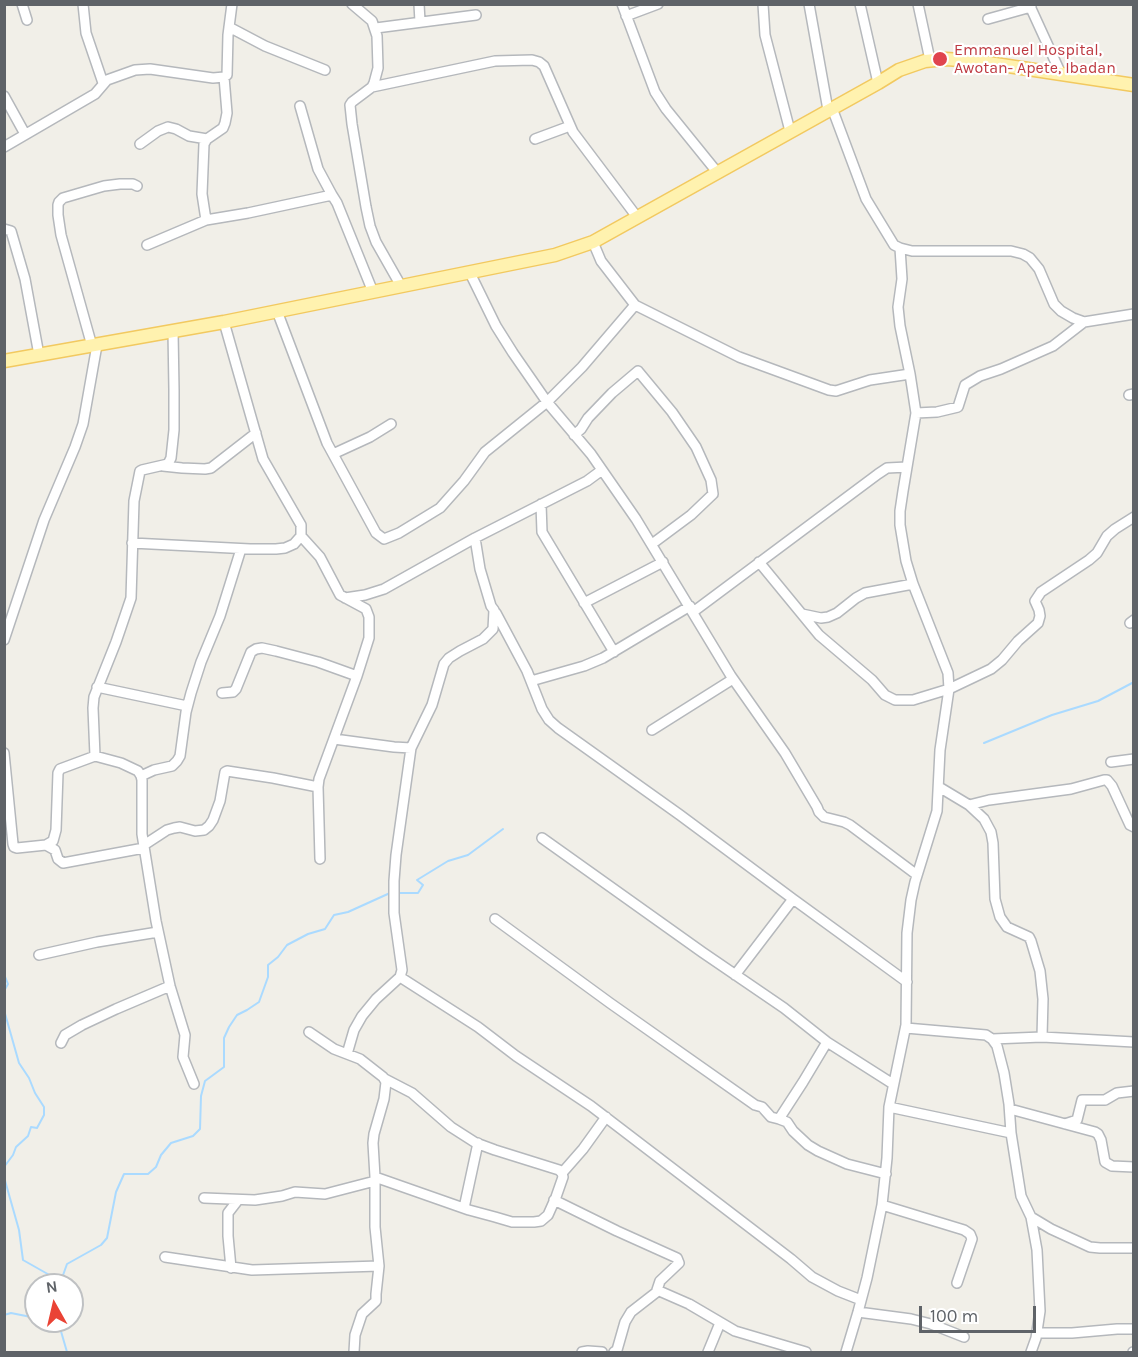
<!DOCTYPE html>
<html>
<head>
<meta charset="utf-8">
<style>
	body { margin:0 }
	#map { position:relative; width:1138px; height:1357px; overflow:hidden; background:#f1efe8; font-family:Karla,sans-serif }
	canvas { display:block }
	.frame { position:absolute; inset:0; border:6px solid #5f6368; pointer-events:none }
	.north { position:absolute; left:24px; top:1273px; width:60px; height:60px; box-sizing:border-box; background:#fff; border:2px solid #bfc1c3; border-radius:50%; rotate:352deg; font-size:16px; font-weight:700; line-height:24px; text-align:center; color:#5f6368 }
	.north::after { content:''; display:block; margin:auto; width:21px; height:27px; background:#ea4335; clip-path:polygon(50% 0,100% 100%,50% 72%,0 100%) }
	.scale { position:absolute; left:919px; top:1306px; width:117px; height:27px; box-sizing:border-box; border:3px solid #5f6368; border-top:0; padding-left:8px; font-size:18px; line-height:21px; white-space:nowrap; color:#5f6368; -webkit-text-stroke:4px #fff; paint-order:stroke }
</style>
</head>
<body>
<div id="map">
<canvas width="1138" height="1357"></canvas>
<div class="frame"></div>
<div class="north">N</div>
<div class="scale">100 m</div>
</div>
<script>
const context = document.querySelector('canvas').getContext('2d');
context.lineJoin = 'round';
const shape = rows => new Path2D(rows.map(r => 'M' + r).join(''));
function strokePath(path, color, width, dash) { context.strokeStyle = color; context.lineWidth = width; context.lineCap = dash ? 'butt' : 'round'; context.setLineDash(dash || []); context.stroke(path); }
function write(font, color, halo, rows, align = 'center') {
  context.font = font + ' Karla,sans-serif'; context.lineWidth = 4.5; context.setLineDash([]); context.textBaseline = 'middle'; context.strokeStyle = halo; context.fillStyle = color; for (const [text, x, y, turn = 0] of rows) {
    context.save(); context.translate(x, y); context.rotate((+turn || 0) * Math.PI / 180); context.textAlign = isNaN(turn) ? turn : align; if (halo) context.strokeText(text, 0, 0); context.fillText(text, 0, 0); context.restore();
  }
}
const stream = shape([
	[984,743,1052,715,1098,701,1134,682],
	[398,893,418,893,423,885,417,880,448,861,468,855,503,829],
	[4,974,8,984,4,991],
	[4,1010,19,1063,29,1078,35,1093,44,1107,44,1115,37,1128,31,1127,28,1136,16,1147,13,1155,4,1167],
	[4,1177,19,1230,23,1260,53,1277,62,1278,65,1285],
	[62,1278,67,1264,101,1245,107,1238,116,1192,124,1174,148,1174,156,1167,161,1155,171,1143,193,1136,200,1129,201,1096,205,1081,224,1067,224,1038,229,1027,237,1015,247,1010,259,1002,268,977,268,965,278,957,287,945,308,934,325,929,334,915,348,912,390,893],
	[4,1315,11,1313,36,1318],
	[58,1321,67,1352]
]);
const minor = shape([
	[22,4,27,20],
	[83,4,86,33,103,83],
	[352,4,372,21,377,36,378,68,374,83,372,87,352,102,350,105,352,124,366,207,370,226,376,242,401,286],
	[419,4,420,22],
	[622,4,655,92,666,109,717,172],
	[763,4,765,35,790,131],
	[809,4,828,110],
	[860,4,878,83],
	[918,4,930,60],
	[1029,4,1061,74],
	[626,16,658,4],
	[988,19,1031,7],
	[229,27,265,46,325,70],
	[376,28,476,15],
	[372,87,495,61,532,60,539,62,544,66,573,132,637,217],
	[4,96,25,134],
	[300,106,318,169,332,195],
	[832,108,866,199,894,245,900,248,912,251,1011,251,1023,254,1030,258,1039,269,1054,304,1061,311,1073,318,1084,322,1134,314],
	[535,139,570,126],
	[140,144,158,131,168,127,176,129,189,136,207,139],
	[4,147,95,94,107,80,135,70,150,69,213,78,224,77,227,75,228,35,232,4],
	[206,220,202,194,204,144,207,139,223,128,225,123,227,113,224,77],
	[4,229,11,231,25,279,39,355],
	[593,242,601,261,635,305,739,357,829,390,836,391,870,380,910,374],
	[147,245,206,220,248,213,332,195,337,203,373,292],
	[470,273,496,326,513,353,547,402,591,454,636,519,731,676,785,753,817,807,819,812,824,817,844,822,850,825,917,875],
	[277,311,327,443,376,533,384,539,399,533,440,508,464,481,485,452,547,402,582,367,635,305],
	[92,346,61,235,58,215,58,205,59,202,63,198,104,186,120,184,133,184,137,186],
	[1129,395,1134,394],
	[916,413,937,412,958,407,965,385,980,376,1001,369,1053,346,1084,322],
	[574,435,581,429,588,418,612,393,638,371,672,412,696,447,711,480,713,494,691,515,652,544],
	[333,454,370,437,391,424],
	[163,466,182,468,205,469,211,468,256,433],
	[541,504,542,532,614,652],
	[301,536,320,557,340,595,366,609,369,617,369,638,357,676,319,779,318,787,320,859],
	[132,543,250,549,276,549,285,548,294,544,301,536,301,525,263,459,224,322],
	[759,562,819,635,872,680,885,695,895,700,913,700,949,689,991,669,1002,660,1018,641,1038,623,1040,616,1039,610,1035,601,1041,592,1089,560,1097,553,1107,536,1115,529,1134,517],
	[345,598,365,595,384,589,475,538,587,481,602,470],
	[584,603,663,562],
	[693,612,878,474,887,468,907,467],
	[496,613,527,671,542,709,549,720,558,728,680,815,793,899,907,982],
	[802,614,821,618,828,617,837,613,856,598,865,593,913,584],
	[1130,623,1134,620],
	[4,640,44,520,75,447,83,424,97,345],
	[531,681,584,666,603,658,690,606],
	[97,687,187,706],
	[222,693,233,692,236,689,251,652,256,649,262,648,276,651,318,662,357,676],
	[652,730,733,679],
	[334,739,394,747,411,748],
	[4,753,13,844,14,847,17,848,46,845,53,841,56,830,58,773,60,769,95,756,121,763,138,771,141,776,142,780,142,834,156,921,170,986,185,1035,183,1057,194,1084],
	[95,756,93,708,94,697,116,642,131,598,134,501,140,471,142,470,168,464,171,458,174,430,174,390,173,331],
	[1111,762,1134,759],
	[141,776,154,770,172,766,177,761,180,756,186,712,191,693,201,662,220,616,241,549],
	[939,787,969,805,984,819,991,832,993,843,995,899,1000,917,1007,927,1029,937,1031,941,1040,971,1043,999,1042,1037],
	[969,805,989,800,1071,789,1104,780,1107,780,1112,786,1130,825,1134,827],
	[542,838,702,952,784,1008,827,1042,893,1084],
	[46,845,55,850,58,859,63,863,144,848],
	[144,845,167,830,174,828,180,827,195,831,204,830,209,826,213,820,220,801,225,772,227,771,273,778,318,787],
	[495,919,610,1003,755,1105,762,1107,771,1117,779,1119,803,1082,827,1042],
	[39,955,97,942,158,932],
	[735,975,793,899],
	[400,977,478,1027,516,1056,591,1106,791,1259,812,1277,838,1291,861,1300],
	[906,1028,986,1035,992,1039,997,1046,1004,1073,1009,1104,1011,1133,1021,1196,1031,1217,1037,1250,1040,1311,1036,1338,1031,1352],
	[309,1032,334,1049,360,1059,383,1077,386,1082,384,1099,374,1134,373,1143,375,1177,375,1227,379,1266,376,1294,376,1301,362,1314,355,1335,354,1352],
	[992,1039,1042,1037,1134,1042],
	[61,1043,65,1035,82,1025,116,1009,170,986],
	[347,1054,354,1030,362,1016,376,999,400,977,402,970,394,913,394,881,396,855,411,748,432,705,444,664,449,658,460,651,483,639,493,629,494,610,491,606,480,569,475,538],
	[889,1107,1011,1133],
	[1010,1109,1095,1132,1098,1134,1101,1140,1105,1162,1112,1166,1134,1167],
	[779,1119,787,1122,793,1131,808,1145,818,1151,847,1164,886,1174],
	[1065,1124,1077,1120,1082,1100,1105,1100,1117,1093,1134,1091],
	[562,1173,583,1149,606,1117],
	[375,1177,469,1210,495,1217,512,1222,534,1222,541,1221,548,1215,556,1197,563,1177,562,1173,559,1170,495,1150,476,1143,451,1127,412,1093,385,1079],
	[204,1198,255,1200,282,1196,295,1192,325,1194,375,1181],
	[554,1200,617,1231,677,1258,679,1263,660,1281,657,1290,689,1304,735,1331,806,1352],
	[882,1205,964,1230,970,1234,972,1239,957,1283],
	[464,1208,478,1143],
	[1031,1217,1051,1229,1090,1247,1100,1248,1134,1248],
	[165,1257,252,1270,379,1266],
	[231,1268,228,1236,228,1213,238,1200],
	[858,1312,911,1319,931,1324,964,1337],
	[1037,1333,1072,1333,1117,1329,1134,1329],
	[582,1352,588,1351,602,1352],
	[614,1352,617,1350,625,1322,631,1312,658,1291],
	[708,1352,720,1323],
	[846,1352,858,1312,867,1278,882,1205,887,1158,889,1107,906,1025,907,933,911,900,915,882,937,811,940,750,949,689,948,673,913,584,906,561,900,525,900,511,903,491,916,413,910,374,900,326,898,307,902,279,900,248],
	[1133,1352,1134,1352]
]);
const major = shape([
	[4,361,224,322,555,255,593,242,878,83,899,70,925,61,946,59,975,61,1134,85]
]);
const markers = [
	[940,59,8,"#e0444e"]
];
const healthNames = [
	["Emmanuel Hospital,",954,50],
	["Awotan- Apete, Ibadan",954,68]
];
strokePath(stream, '#aadaff', 2);
strokePath(minor, '#b5b8bc', 12);
strokePath(major, '#f2c960', 15);
strokePath(minor, '#fff', 9);
strokePath(major, '#fff2af', 12);
for (const [x, y, r, color] of markers) { const dot = new Path2D(); dot.arc(x, y, r, 0, 2 * Math.PI); context.fillStyle = color; context.fill(dot); strokePath(dot, '#fff', 2); }
write('16px', '#be3a42', '#fff', healthNames, 'left');
</script>
</body>
</html>
